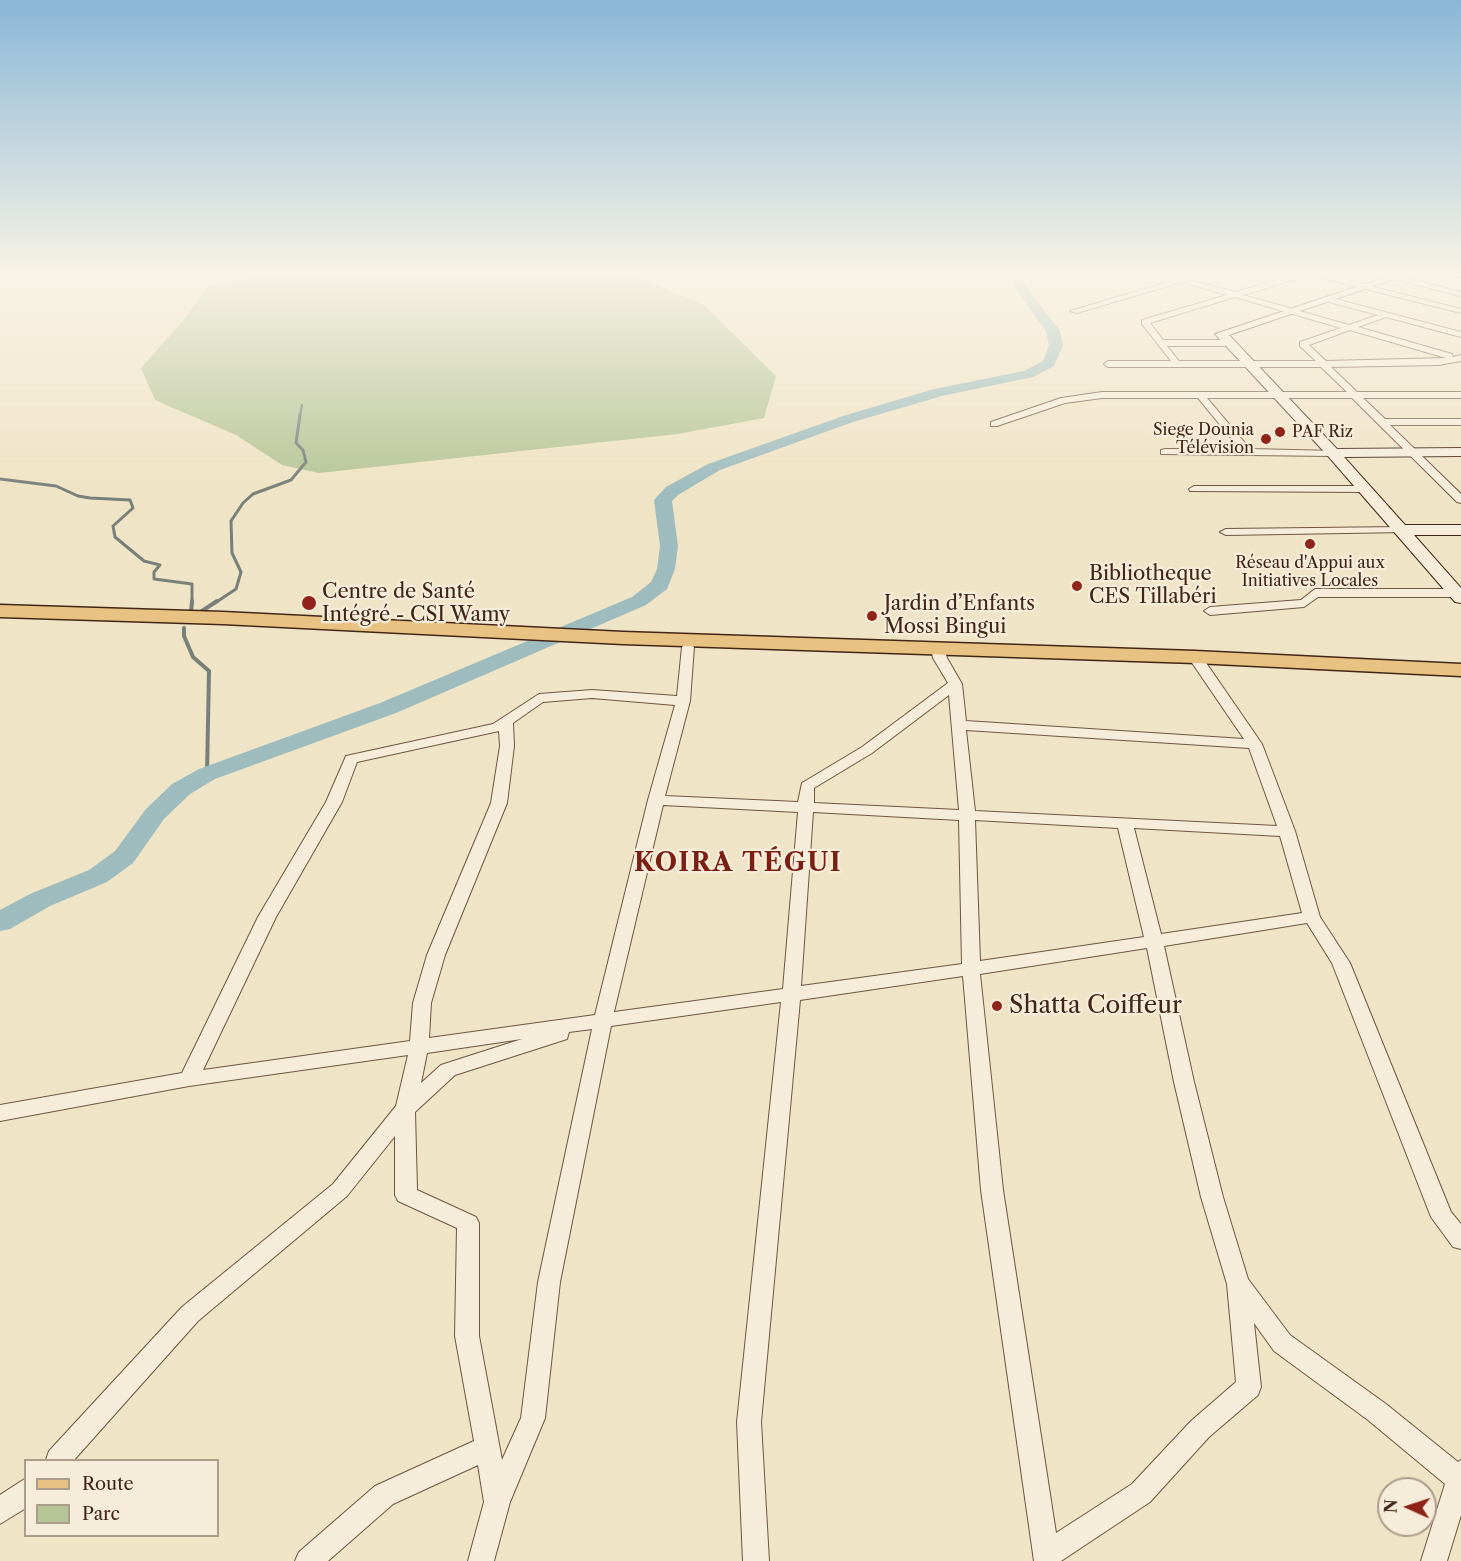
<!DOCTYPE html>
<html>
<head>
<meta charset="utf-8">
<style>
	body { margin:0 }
	#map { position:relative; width:1461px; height:1561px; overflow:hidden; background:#f0e4c6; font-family:"Libre Caslon Text",serif }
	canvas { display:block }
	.legend { position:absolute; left:24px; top:1459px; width:195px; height:78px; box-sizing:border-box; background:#f5edda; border:2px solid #ad9d8b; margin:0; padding:8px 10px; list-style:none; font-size:18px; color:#422615 }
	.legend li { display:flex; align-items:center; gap:12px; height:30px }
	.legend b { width:30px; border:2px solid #ad9d8b }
	.north { position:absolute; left:1377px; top:1477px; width:60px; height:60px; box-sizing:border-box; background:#f5edda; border:2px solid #ad9d8b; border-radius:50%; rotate:273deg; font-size:16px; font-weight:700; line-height:24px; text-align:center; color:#422615 }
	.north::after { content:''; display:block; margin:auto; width:21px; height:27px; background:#8f2418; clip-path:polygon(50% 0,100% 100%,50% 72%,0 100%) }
</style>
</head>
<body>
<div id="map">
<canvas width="1461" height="1561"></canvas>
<ul class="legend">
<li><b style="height:8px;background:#e8c283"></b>Route</li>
<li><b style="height:16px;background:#b6c597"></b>Parc</li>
</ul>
<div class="north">N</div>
</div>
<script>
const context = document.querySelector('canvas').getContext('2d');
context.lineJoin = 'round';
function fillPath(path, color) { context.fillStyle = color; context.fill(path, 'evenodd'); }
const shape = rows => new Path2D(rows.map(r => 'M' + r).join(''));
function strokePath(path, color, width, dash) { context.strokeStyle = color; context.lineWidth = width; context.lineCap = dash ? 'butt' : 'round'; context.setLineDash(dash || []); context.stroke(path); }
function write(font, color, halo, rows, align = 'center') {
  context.font = font + ' "Libre Caslon Text",serif'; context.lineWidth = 4.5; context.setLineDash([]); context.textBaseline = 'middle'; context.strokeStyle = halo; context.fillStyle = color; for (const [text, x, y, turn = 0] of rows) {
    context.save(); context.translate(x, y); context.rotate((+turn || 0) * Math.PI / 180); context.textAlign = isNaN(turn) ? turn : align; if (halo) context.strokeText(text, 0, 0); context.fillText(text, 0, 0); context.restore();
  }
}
const green = shape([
	[267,272,611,272,631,275,703,304,776,376,764,418,678,434,319,473,282,465,236,435,155,400,141,368,182,322,207,288]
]);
const streamFar2 = shape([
	[300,416,302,405]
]);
const streamFar1 = shape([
	[0,479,56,486,78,496,90,498,130,500,133,508,113,526,115,537,144,561,160,565,154,572,154,579,192,584,192,603],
	[215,603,236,589,241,572,232,553,231,521,243,503,253,494,291,480,306,462,303,450,296,443,300,415]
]);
const stream = shape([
	[199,613,217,601],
	[191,614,192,601],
	[184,628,184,636,193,657,209,671,207,774]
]);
const river = shape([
	[1008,272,1020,272,1026,286,1060,331,1063,345,1054,366,1033,377,942,396,853,422,720,470,678,495,672,501,678,546,675,569,667,589,646,605,396,713,215,779,190,794,164,819,133,863,107,882,50,906,10,929,0,931,0,910,30,894,89,870,115,851,146,809,172,784,199,769,380,703,632,597,651,582,657,569,660,546,654,500,666,487,708,464,843,416,934,389,1024,371,1043,361,1049,345,1046,331,1014,287,1008,272]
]);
const street = shape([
	[1202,272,1213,272,1190,280,1235,292,1304,272,1315,272,1461,309,1461,313,1310,275,1243,295,1349,325,1378,315,1325,301,1325,297,1328,297,1461,332,1461,337,1386,317,1358,327,1452,354,1453,357,1461,355,1461,361,1439,365,1331,367,1357,392,1461,392,1461,398,1363,398,1385,419,1461,419,1461,425,1390,425,1461,494,1461,503,1457,502,1352,398,1207,398,1250,449,1337,451,1337,455,1333,456,1161,454,1161,450,1165,449,1240,449,1198,398,1102,398,1065,403,997,426,991,426,991,422,1061,398,1102,392,1347,392,1321,367,1108,367,1104,364,1108,361,1171,361,1142,324,1142,320,1227,295,1182,282,1077,313,1070,311,1202,272],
	[1235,297,1341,328,1300,342,1300,346,1316,361,1179,361,1167,346,1230,346,1234,343,1230,340,1163,340,1150,323,1235,297],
	[1350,330,1446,358,1447,358,1326,361,1309,345,1350,330],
	[1437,272,1461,274,1461,278,1438,274,1437,272],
	[1396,275,1461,292,1461,296,1393,279,1396,275],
	[1194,486,1366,486,1371,489,1366,492,1190,491,1189,489,1194,486],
	[1402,527,1408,530,1406,532,1226,535,1220,532,1226,529,1402,527],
	[1315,589,1461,589,1461,597,1318,597,1304,607,1210,615,1204,611,1210,607,1301,600,1315,589],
	[688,643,694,647,690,701,665,796,798,802,802,783,862,747,948,683,933,658,931,648,933,645,943,645,947,658,962,684,966,721,1244,739,1188,657,1195,653,1200,654,1262,744,1295,831,1320,917,1350,963,1451,1212,1461,1224,1461,1249,1453,1247,1431,1217,1332,963,1307,923,1164,946,1194,1082,1223,1197,1248,1279,1290,1335,1386,1404,1458,1462,1461,1460,1461,1515,1447,1561,1421,1561,1445,1484,1368,1420,1274,1351,1254,1323,1261,1387,1258,1395,1209,1437,1150,1502,1061,1561,1034,1561,981,1190,963,976,800,1000,761,1422,769,1561,743,1561,737,1422,781,1002,611,1026,560,1282,545,1418,510,1502,494,1561,468,1561,484,1502,478,1465,393,1504,328,1561,295,1561,299,1552,375,1486,474,1441,455,1336,457,1228,398,1201,395,1195,395,1136,347,1196,198,1321,74,1460,46,1460,49,1451,182,1307,333,1184,396,1106,408,1055,189,1086,0,1121,0,1105,182,1073,258,917,326,802,346,756,493,724,539,694,592,690,677,696,682,647,688,643],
	[949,695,959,810,814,803,814,788,872,753,949,695],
	[592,698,675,705,648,800,595,1015,429,1038,431,1003,445,955,507,803,514,746,513,723,543,702,592,698],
	[966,730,1249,748,1277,826,975,811,966,730],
	[499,731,500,746,491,803,427,955,413,1003,410,1041,203,1070,276,917,342,802,357,762,499,731],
	[663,805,798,812,783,989,614,1012,663,805],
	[813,812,959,820,962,964,801,986,813,812],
	[975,820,1118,828,1144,937,980,961,975,820],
	[1134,828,1280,836,1302,913,1161,934,1134,828],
	[1147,948,1174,1082,1201,1197,1227,1284,1236,1382,1191,1421,1132,1484,1056,1533,1003,1190,980,974,1147,948],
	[592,1029,538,1282,521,1418,502,1460,479,1336,479,1223,476,1217,417,1190,415,1112,455,1075,567,1039,569,1032,592,1029],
	[522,1039,441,1065,421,1083,427,1053,522,1039],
	[26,1478,26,1508,0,1524,0,1495,26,1478]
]);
const secondary = shape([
	[1401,272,1415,272,1229,335,1337,449,1461,448,1461,456,1344,457,1405,525,1461,525,1461,535,1414,535,1461,588,1461,603,1455,602,1328,456,1215,334,1401,272]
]);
const primary = shape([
	[0,605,223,612,623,632,1195,651,1461,664,1461,676,1195,663,623,644,223,624,0,617,0,605]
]);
const markers = [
	[1280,432,6,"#8f2418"],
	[1266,439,6,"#8f2418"],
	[1310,544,6,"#8f2418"],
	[1077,586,6,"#8f2418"],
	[309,603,8,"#8f2418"],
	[872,616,6,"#8f2418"],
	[997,1006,6,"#8f2418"]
];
const farPoinames = [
	["Siege Dounia",1254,430],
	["Télévision",1254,448],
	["PAF Riz",1292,432,"left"],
	["Réseau d'Appui aux",1310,563,"center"],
	["Initiatives Locales",1310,581,"center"]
];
const poiNames = [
	["Bibliotheque",1089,574],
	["CES Tillabéri",1089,597],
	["Centre de Santé",322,592],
	["Intégré - CSI Wamy",322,615],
	["Jardin d’Enfants",884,604],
	["Mossi Bingui",884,627]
];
const nearPoinames = [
	["Shatta Coiffeur",1009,1006]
];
const districtNames = [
	["KOIRA TÉGUI",738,863]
];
fillPath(green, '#b6c597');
strokePath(streamFar2, '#79807a', 2);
strokePath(streamFar1, '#79807a', 3);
strokePath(stream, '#79807a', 4);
fillPath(river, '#9ebcbe');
strokePath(street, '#6e5641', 2);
strokePath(secondary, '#422615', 2);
strokePath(primary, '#422615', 3);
fillPath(street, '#f5edda');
fillPath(secondary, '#f5edda');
fillPath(primary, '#e8c283');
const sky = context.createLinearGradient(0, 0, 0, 490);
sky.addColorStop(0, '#8ab7d7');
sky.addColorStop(0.56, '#f8f3e5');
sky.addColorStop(1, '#f8f3e500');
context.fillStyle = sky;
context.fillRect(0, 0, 1461, 490);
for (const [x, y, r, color] of markers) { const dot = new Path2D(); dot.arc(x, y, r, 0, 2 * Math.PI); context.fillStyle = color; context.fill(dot); strokePath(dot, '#f5edda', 2); }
write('16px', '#422615', '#f5edda', farPoinames, 'right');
write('20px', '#422615', '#f5edda', poiNames, 'left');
write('24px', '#422615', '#f5edda', nearPoinames, 'left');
context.letterSpacing = '1.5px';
write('bold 26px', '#7a1f14', '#f5edda', districtNames);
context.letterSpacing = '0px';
</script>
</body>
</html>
